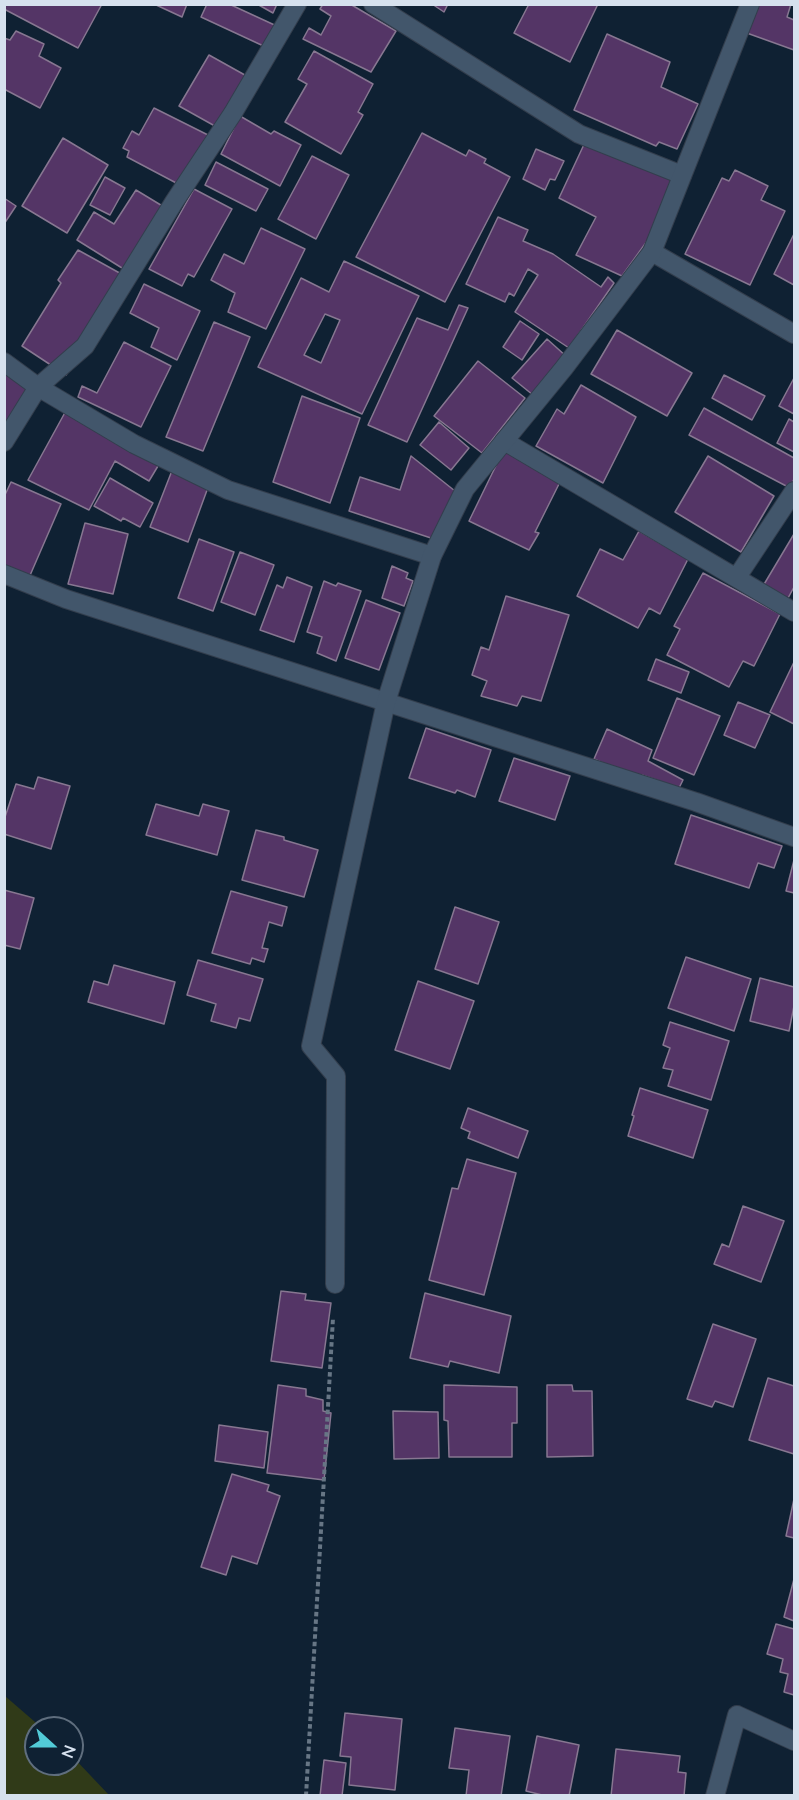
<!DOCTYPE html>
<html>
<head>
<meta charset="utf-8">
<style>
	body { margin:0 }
	#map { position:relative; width:799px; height:1800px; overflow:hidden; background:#0f2133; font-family:Lato,sans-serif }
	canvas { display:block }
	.frame { position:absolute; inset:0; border:6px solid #d6e1ee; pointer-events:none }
	.north { position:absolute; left:24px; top:1716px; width:60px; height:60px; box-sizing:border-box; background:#0f2133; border:2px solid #5f6e7e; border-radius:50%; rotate:111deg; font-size:16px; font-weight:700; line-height:24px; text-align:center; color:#d6e1ee }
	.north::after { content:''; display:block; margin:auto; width:21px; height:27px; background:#52cbd7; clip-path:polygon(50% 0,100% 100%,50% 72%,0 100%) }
</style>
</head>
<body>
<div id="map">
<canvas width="799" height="1800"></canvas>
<div class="frame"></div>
<div class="north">N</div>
</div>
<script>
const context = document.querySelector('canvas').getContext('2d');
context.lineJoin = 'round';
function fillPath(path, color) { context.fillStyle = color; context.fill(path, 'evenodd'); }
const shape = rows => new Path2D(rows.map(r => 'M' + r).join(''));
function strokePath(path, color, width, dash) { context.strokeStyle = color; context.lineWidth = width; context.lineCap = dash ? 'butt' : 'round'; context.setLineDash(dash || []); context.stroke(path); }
const green = shape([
	[5,1696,42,1728,36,1728,36,1764,72,1764,72,1756,109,1795,5,1795]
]);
const building = shape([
	[5,4,102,4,78,48,4,9,5,4],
	[154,4,187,4,182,17,154,4],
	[207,4,229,4,281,28,270,49,201,17,207,4],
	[257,4,277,4,273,13,257,4],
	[323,4,350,4,396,31,371,72,303,39,309,28,321,35,331,16,320,9,323,4],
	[432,4,448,4,444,12,432,4],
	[529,4,598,4,570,62,514,33,529,4],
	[754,4,791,4,787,17,794,20,794,50,744,32,754,4],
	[16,31,44,44,39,56,61,68,40,108,4,89,4,38,10,40,16,31],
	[607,34,670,62,661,87,698,104,677,149,659,142,656,146,574,110,607,34],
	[314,51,373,84,358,112,363,115,341,154,285,122,307,84,298,79,314,51],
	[209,55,252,79,222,130,179,106,209,55],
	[154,108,208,135,180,185,127,157,129,151,123,148,132,131,139,135,154,108],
	[240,116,271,134,274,131,301,145,280,186,221,154,240,116],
	[422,133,466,156,469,150,486,159,484,163,510,177,445,302,356,257,422,133],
	[63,138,108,165,67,233,22,206,63,138],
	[587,138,677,178,650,237,622,276,576,255,596,217,559,198,587,138],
	[536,149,564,161,555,180,550,179,545,190,523,179,536,149],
	[312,156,349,175,316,239,278,219,312,156],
	[216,162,268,189,256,211,205,185,216,162],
	[735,170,768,186,761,200,785,211,750,285,685,254,722,178,729,181,735,170],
	[105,177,125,188,110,215,90,205,105,177],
	[194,189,232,209,194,277,188,274,182,286,149,269,194,189],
	[136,190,169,210,130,273,77,240,94,212,114,224,136,190],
	[4,198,16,206,4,224,4,198],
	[498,217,528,230,523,241,553,254,601,287,608,277,614,283,569,348,515,312,538,275,528,269,514,296,509,293,505,302,466,284,498,217],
	[261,228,305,249,266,329,228,312,235,293,211,280,224,254,244,264,261,228],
	[794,234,794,285,774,274,794,234],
	[78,250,125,276,66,375,22,346,61,283,58,280,78,250],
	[344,261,419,296,362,414,258,367,301,278,329,292,344,261],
	[325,314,340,320,321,363,304,355,325,314],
	[144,284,200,311,177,360,151,347,159,328,130,313,144,284],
	[459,305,468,308,407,442,368,425,417,318,448,330,459,305],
	[520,321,539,334,522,360,503,347,520,321],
	[214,322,250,337,203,451,166,437,214,322],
	[617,330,692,373,667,416,591,374,617,330],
	[547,339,567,357,533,395,512,378,547,339],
	[124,342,171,366,141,427,78,397,82,386,97,393,124,342],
	[478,361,525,398,482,453,434,416,478,361],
	[4,364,42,389,4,447,4,364],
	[724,375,765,396,752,420,712,398,724,375],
	[794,378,794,414,779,406,794,378],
	[581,385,636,417,603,483,536,446,557,409,564,414,581,385],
	[302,396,360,418,330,503,273,482,302,396],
	[68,407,161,461,149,481,115,461,89,510,28,480,68,407],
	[704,408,794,458,794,479,790,488,689,435,704,408],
	[789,419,794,422,794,452,777,443,789,419],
	[439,422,469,448,451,470,420,445,439,422],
	[504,449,560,482,535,532,539,533,529,550,469,521,504,449],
	[411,456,455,491,437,540,349,511,360,477,400,490,411,456],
	[708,456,774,496,741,552,675,512,708,456],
	[173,468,210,482,188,542,150,527,173,468],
	[110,478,153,503,140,527,123,518,121,521,94,506,110,478],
	[11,482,61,504,28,580,4,569,4,497,11,482],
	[85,523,128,534,113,594,68,584,85,523],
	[639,531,688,559,660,614,649,608,638,628,577,596,600,549,623,560,639,531],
	[794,534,794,587,787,600,763,586,794,534],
	[199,539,234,552,213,611,178,598,199,539],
	[240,552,274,565,255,615,221,602,240,552],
	[392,566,408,573,406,578,413,581,404,606,382,598,392,566],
	[703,573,780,614,754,666,743,661,729,687,667,655,680,629,674,626,703,573],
	[287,577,312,587,294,642,260,630,277,585,283,588,287,577],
	[324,581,336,586,338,583,361,591,336,661,317,653,322,637,307,632,324,581],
	[506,596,569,615,541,701,522,696,517,706,481,696,487,681,472,675,481,647,489,650,506,596],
	[366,600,400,613,379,670,345,658,366,600],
	[656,659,689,672,681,693,648,680,656,659],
	[794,662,794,724,770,712,794,662],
	[677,698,720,716,694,775,653,758,677,698],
	[738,702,770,715,755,748,724,735,738,702],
	[426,728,491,750,475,797,457,790,455,793,409,778,426,728],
	[607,729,652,750,648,761,683,780,679,788,642,775,641,780,594,759,607,729],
	[514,758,570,776,555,820,499,801,514,758],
	[38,777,70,786,51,849,4,834,4,820,16,784,34,789,38,777],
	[156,804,199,816,203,804,229,811,217,855,146,835,156,804],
	[691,815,782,846,774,868,758,863,749,888,675,864,691,815],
	[256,830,284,837,284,840,318,850,304,897,242,880,256,830],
	[794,860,794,893,786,891,794,860],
	[4,890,34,898,20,949,4,945,4,890],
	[231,891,287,907,282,926,269,922,262,948,268,949,264,962,252,958,250,964,212,953,231,891],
	[455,907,499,922,478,984,435,969,455,907],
	[686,957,751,979,734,1031,668,1008,686,957],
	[198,960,263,979,250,1021,239,1018,236,1028,211,1021,216,1004,187,995,198,960],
	[114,965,175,982,164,1024,88,1002,94,981,108,985,114,965],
	[760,978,794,987,794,1006,789,1031,750,1021,760,978],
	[418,981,474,1001,450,1069,395,1050,418,981],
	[670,1022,729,1041,711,1100,668,1086,673,1070,663,1068,670,1048,663,1045,670,1022],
	[640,1088,708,1110,693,1158,628,1136,634,1116,632,1115,640,1088],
	[468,1108,528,1131,518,1158,468,1138,470,1132,461,1128,468,1108],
	[467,1159,516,1173,484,1295,429,1280,452,1188,458,1189,467,1159],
	[743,1206,784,1221,761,1282,714,1264,722,1244,729,1247,743,1206],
	[281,1291,306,1294,305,1300,331,1303,322,1368,271,1361,281,1291],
	[425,1293,511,1316,499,1373,450,1361,448,1367,410,1358,425,1293],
	[713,1324,756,1339,733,1407,715,1401,712,1407,687,1399,713,1324],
	[768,1378,794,1386,794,1454,749,1440,768,1378],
	[278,1385,306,1389,306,1396,323,1400,323,1411,331,1413,324,1480,267,1473,278,1385],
	[444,1385,517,1387,517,1423,512,1423,512,1457,449,1457,448,1421,444,1420,444,1385],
	[547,1385,572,1385,573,1391,592,1391,593,1456,547,1457,547,1385],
	[393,1411,438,1412,439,1458,394,1459,393,1411],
	[219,1425,268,1432,264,1468,215,1461,219,1425],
	[232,1474,269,1485,267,1491,280,1496,257,1564,232,1556,226,1575,201,1567,232,1474],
	[794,1499,794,1538,786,1536,794,1499],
	[794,1579,794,1621,784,1617,794,1579],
	[776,1624,794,1629,794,1695,784,1692,788,1674,780,1672,783,1659,767,1654,776,1624],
	[345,1713,402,1719,395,1790,349,1785,351,1757,340,1756,345,1713],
	[455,1728,510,1736,501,1796,466,1796,469,1770,449,1768,455,1728],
	[537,1736,579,1745,569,1796,546,1796,526,1791,537,1736],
	[616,1749,680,1756,678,1772,686,1773,684,1796,611,1796,616,1749],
	[324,1760,346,1763,342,1796,320,1796,324,1760]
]);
const path = shape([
	[306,1796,333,1318]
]);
const lane = shape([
	[373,4,579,134,682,175],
	[652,252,794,334],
	[4,362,38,387,134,444,228,490,432,556],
	[504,441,794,612],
	[4,442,38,387,85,346,174,202,233,113,297,4],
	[4,574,66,599,696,802,794,837],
	[737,577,794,491]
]);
const street = shape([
	[335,1284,336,1076,311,1046,386,702,432,556,465,489,564,368,652,252,750,4],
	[715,1796,737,1715,794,1741]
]);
fillPath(green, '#303a18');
fillPath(building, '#543566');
strokePath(building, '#877791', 1.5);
strokePath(lane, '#333e4d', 20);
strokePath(street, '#333e4d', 20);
strokePath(path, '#677685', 4, [4.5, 3]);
strokePath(lane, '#42566b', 18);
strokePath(street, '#42566b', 18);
</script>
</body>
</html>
